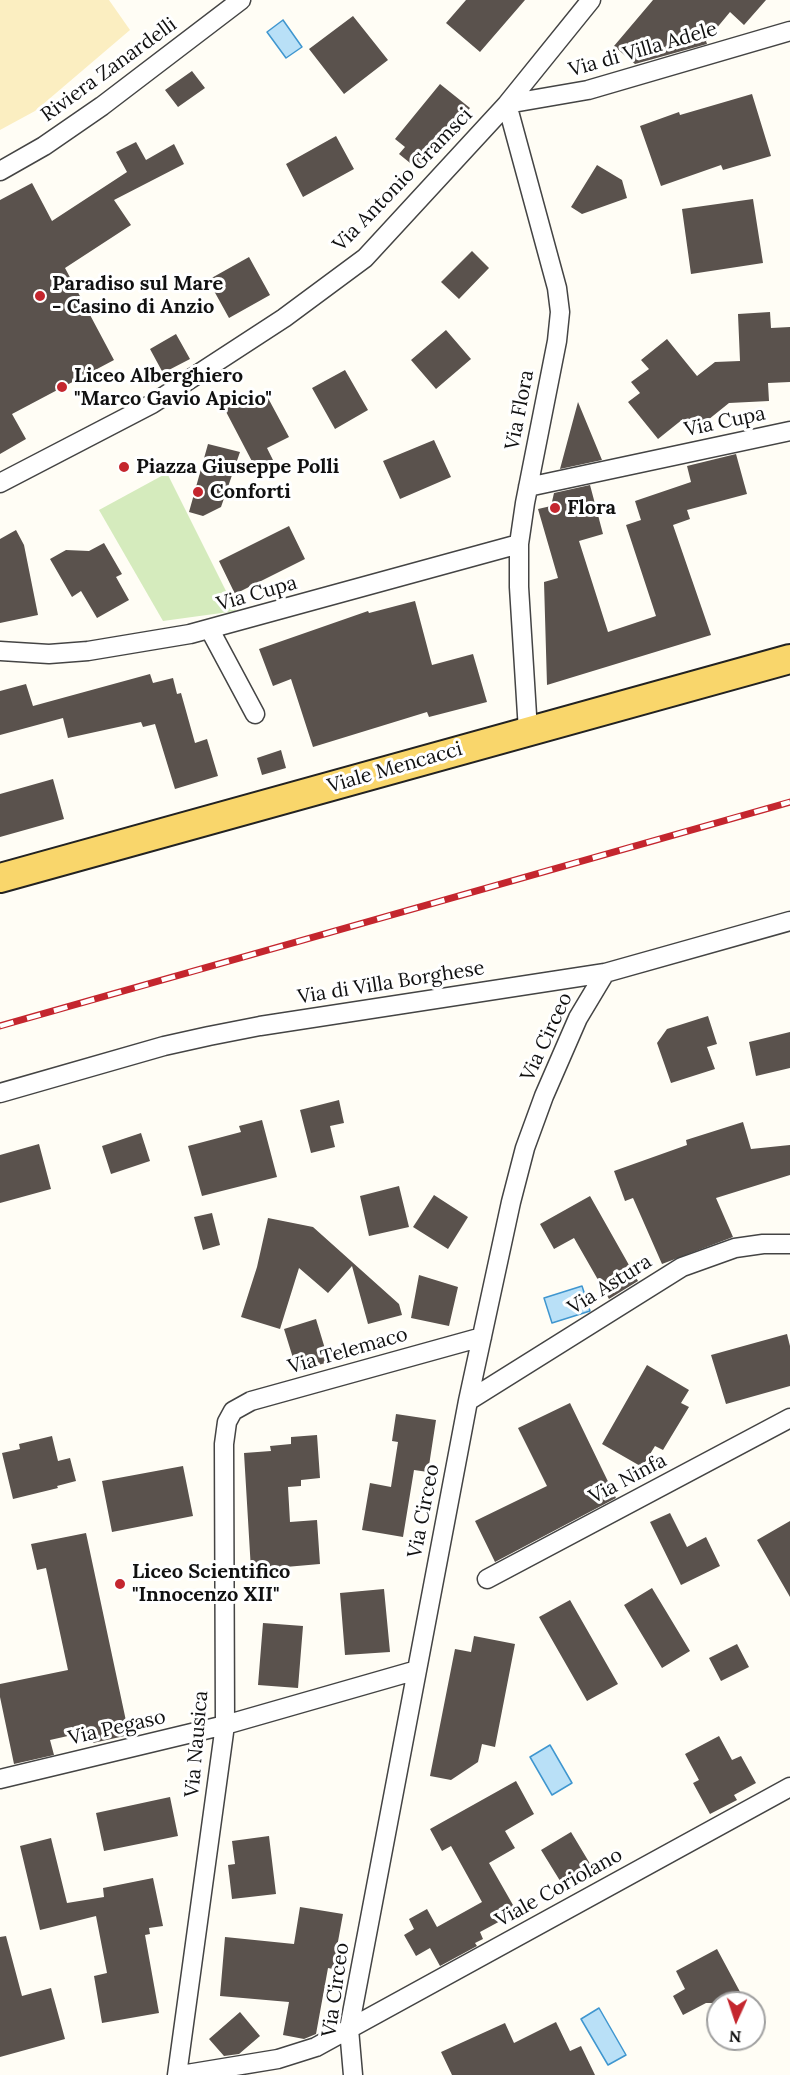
<!DOCTYPE html>
<html>
<head>
<meta charset="utf-8">
<style>
	body { margin:0 }
	#map { position:relative; width:790px; height:2075px; overflow:hidden; background:#fffdf5; font-family:Lora,serif }
	canvas { display:block }
	.north { position:absolute; left:706px; top:1991px; width:60px; height:60px; box-sizing:border-box; background:#fff; border:2px solid #a0a0a0; border-radius:50%; rotate:183deg; font-size:16px; font-weight:700; line-height:24px; text-align:center; color:#111 }
	.north::after { content:''; display:block; margin:auto; width:21px; height:27px; background:#c4262e; clip-path:polygon(50% 0,100% 100%,50% 72%,0 100%) }
</style>
</head>
<body>
<div id="map">
<canvas width="790" height="2075"></canvas>
<div class="north">N</div>
</div>
<script>
const context = document.querySelector('canvas').getContext('2d');
context.lineJoin = 'round';
function fillPath(path, color) { context.fillStyle = color; context.fill(path, 'evenodd'); }
const shape = rows => new Path2D(rows.map(r => 'M' + r).join(''));
function strokePath(path, color, width, dash) { context.strokeStyle = color; context.lineWidth = width; context.lineCap = dash ? 'butt' : 'round'; context.setLineDash(dash || []); context.stroke(path); }
function write(font, color, halo, rows, align = 'center') {
  context.font = font + ' Lora,serif'; context.lineWidth = 6; context.setLineDash([]); context.textBaseline = 'middle'; context.strokeStyle = halo; context.fillStyle = color; for (const [text, x, y, turn = 0] of rows) {
    context.save(); context.translate(x, y); context.rotate((+turn || 0) * Math.PI / 180); context.textAlign = isNaN(turn) ? turn : align; if (halo) context.strokeText(text, 0, 0); context.fillText(text, 0, 0); context.restore();
  }
}
const green = shape([
	[167,473,236,611,163,621,99,510]
]);
const sand = shape([
	[0,0,109,0,130,30,35,111,0,130]
]);
const water = shape([
	[283,20,302,47,286,58,267,32,283,20],
	[582,1286,590,1311,552,1323,544,1298,582,1286],
	[550,1745,572,1783,552,1795,530,1757,550,1745],
	[599,2008,626,2055,608,2065,581,2019,599,2008]
]);
const building = shape([
	[466,0,525,0,480,52,446,23],
	[653,0,766,0,744,25,730,12,706,41,707,44,635,64,614,46],
	[353,16,388,60,344,94,309,49],
	[192,71,205,88,178,107,165,90],
	[440,84,470,108,420,171,399,154,405,147,395,139],
	[752,94,771,156,723,170,721,165,661,186,640,126,679,112,680,115],
	[336,136,354,169,303,197,286,164],
	[136,142,146,160,174,144,184,164,114,200,131,225,65,268,114,360,12,414,26,439,0,454,0,200,32,183,52,221,127,172,116,152],
	[597,165,622,180,627,198,582,214,571,207],
	[753,199,763,263,691,274,682,209],
	[472,251,489,268,459,299,441,282],
	[249,257,270,295,229,318,208,280],
	[770,312,771,328,790,327,790,382,768,383,769,401,729,403,693,432,683,419,658,439,628,402,640,393,631,382,649,369,641,360,667,339,697,376,715,362,740,361,738,314],
	[446,330,471,359,436,389,411,360],
	[176,334,190,359,163,373,150,349],
	[345,370,368,410,335,429,312,388],
	[243,395,249,407,268,398,289,437,267,448,273,460,256,469,223,406],
	[578,402,602,460,560,469],
	[434,440,451,477,400,499,383,461],
	[208,444,240,452,221,507,203,516,189,512],
	[736,454,747,494,687,510,690,519,673,525,711,635,547,685,544,582,558,578,538,509,551,506,554,493,590,485,603,534,579,541,608,632,656,616,626,525,641,520,635,501,691,482,687,466],
	[289,526,305,559,235,594,219,561],
	[16,530,24,545,38,615,0,623,0,539],
	[104,543,122,574,116,577,129,600,97,618,81,591,72,597,50,559,66,550,89,551],
	[415,601,432,665,473,654,487,702,429,717,427,712,313,747,291,679,273,686,259,649,368,611,369,613],
	[150,674,153,683,173,678,177,694,181,693,195,743,207,739,218,776,175,789,155,724,143,727,141,722,68,738,63,718,0,735,0,691,26,684,33,706],
	[281,750,286,768,262,775,257,758],
	[53,779,64,819,0,837,0,794],
	[708,1016,717,1044,707,1047,715,1069,671,1083,657,1043,667,1029],
	[790,1032,790,1068,756,1076,749,1042],
	[339,1100,344,1123,330,1126,335,1147,311,1153,300,1110],
	[262,1120,277,1177,202,1196,188,1146,241,1132,239,1126],
	[743,1122,751,1149,790,1145,790,1175,716,1198,733,1237,662,1264,633,1198,625,1201,614,1171,687,1145,686,1140],
	[141,1133,150,1161,111,1174,102,1146],
	[39,1144,51,1189,0,1203,0,1155],
	[399,1186,409,1227,369,1236,360,1196],
	[434,1195,468,1217,448,1249,413,1227],
	[590,1196,638,1281,609,1299,574,1238,554,1249,540,1224],
	[212,1213,220,1245,203,1250,194,1217],
	[268,1218,313,1227,399,1304,402,1315,368,1324,352,1266,328,1293,299,1268,280,1329,241,1317,257,1267],
	[419,1275,458,1287,449,1326,411,1318],
	[316,1319,329,1362,297,1371,284,1329],
	[787,1334,790,1346,790,1386,726,1404,711,1355],
	[647,1365,689,1390,681,1403,689,1407,663,1450,655,1446,642,1467,602,1444],
	[570,1403,616,1498,495,1562,475,1521,547,1486,518,1428],
	[396,1414,436,1420,428,1472,414,1470,403,1537,362,1530,370,1483,391,1487,398,1442,392,1441],
	[317,1435,320,1478,301,1480,301,1486,288,1487,290,1522,317,1520,320,1564,251,1570,244,1453,271,1451,270,1446,291,1444,291,1437],
	[52,1436,58,1461,70,1458,76,1481,57,1486,58,1488,13,1499,2,1453,20,1449,19,1444],
	[183,1466,193,1516,112,1532,102,1481],
	[670,1513,687,1547,706,1537,720,1566,681,1585,650,1522],
	[790,1521,790,1597,757,1540],
	[86,1533,129,1735,93,1743,90,1731,50,1740,54,1755,14,1764,0,1697,0,1684,68,1670,46,1568,37,1570,31,1544],
	[652,1588,690,1651,662,1668,624,1605],
	[384,1589,390,1652,345,1655,340,1593],
	[570,1600,618,1684,587,1701,539,1617],
	[263,1623,303,1626,298,1688,258,1685],
	[474,1636,515,1644,495,1747,482,1744,478,1762,451,1780,430,1776,455,1649,471,1652],
	[737,1644,749,1667,721,1681,709,1658],
	[719,1736,732,1760,741,1756,756,1783,734,1795,737,1800,710,1814,693,1783,699,1780,685,1754],
	[516,1781,534,1814,505,1831,515,1848,489,1863,517,1912,480,1932,483,1939,475,1943,477,1946,440,1966,430,1948,416,1956,404,1935,414,1929,409,1919,427,1909,437,1927,482,1902,451,1846,442,1851,430,1829],
	[170,1797,178,1836,104,1851,96,1813],
	[571,1832,592,1867,562,1884,541,1850],
	[269,1836,276,1894,232,1899,228,1865,235,1864,232,1841],
	[51,1838,67,1903,104,1897,103,1888,153,1878,163,1926,149,1928,150,1934,145,1935,159,2013,102,2023,94,1976,107,1973,96,1916,40,1930,20,1846],
	[300,1907,343,1914,333,1969,328,1968,316,2034,304,2039,283,2035,289,2002,220,1996,225,1937,294,1944],
	[6,1936,22,1996,51,1988,65,2039,0,2057,0,1937],
	[717,1949,746,2003,706,2003,683,2015,673,1996,685,1989,676,1971],
	[240,2012,260,2036,239,2054,224,2056,209,2039],
	[556,2022,570,2051,581,2046,595,2075,452,2075,441,2052,505,2023,514,2043]
]);
const minor = shape([
	[0,171,44,146,102,106,241,0],
	[0,483,152,404,284,318,365,258,507,104,591,0],
	[528,487,790,431],
	[210,630,255,714],
	[0,651,49,654,88,651,190,634,519,544],
	[528,731,519,587,519,544,525,503,557,341,560,312,557,288,507,104,588,90,790,31],
	[0,1093,164,1046,209,1036,260,1026,605,973,790,921],
	[468,1401,682,1267,735,1248,763,1244,790,1244],
	[487,1579,790,1418],
	[0,1779,225,1725,417,1670],
	[177,2075,225,1725,224,1444,227,1422,233,1411,251,1401,482,1337],
	[181,2075,278,2059,316,2047,790,1787],
	[353,2075,349,2029,468,1401,511,1202,525,1148,544,1096,578,1018,605,973]
]);
const primary = shape([
	[0,878,790,659]
]);
const rail = shape([
	[0,1026,790,802]
]);
const markers = [
	[40,296,6,"#c4262e"],
	[62,387,6,"#c4262e"],
	[124,467,6,"#c4262e"],
	[198,492,6,"#c4262e"],
	[555,508,6,"#c4262e"],
	[120,1584,6,"#c4262e"]
];
const streetNames = [
	["Via di Villa Adele",643,50,-16],
	["Riviera Zanardelli",109,70,-36],
	["Via Antonio Gramsci",403,180,-46],
	["Via Flora",520,410,-79],
	["Via Cupa",725,422,-12],
	["Via Cupa",257,594,-16],
	["Viale Mencacci",395,768,-16],
	["Via di Villa Borghese",391,983,-9],
	["Via Circeo",547,1037,-65],
	["Via Astura",610,1285,-32],
	["Via Telemaco",348,1351,-16],
	["Via Ninfa",628,1479,-28],
	["Via Circeo",424,1511,-79],
	["Via Pegaso",117,1728,-13],
	["Via Nausica",197,1744,-85],
	["Viale Coriolano",559,1888,-29],
	["Via Circeo",336,1990,-82]
];
const poiNames = [
	["Paradiso sul Mare",52,284],
	["- Casino di Anzio",52,307],
	["Liceo Alberghiero",74,376],
	["\"Marco Gavio Apicio\"",74,399],
	["Piazza Giuseppe Polli",136,467],
	["Conforti",210,492],
	["Flora",567,508],
	["Liceo Scientifico",132,1572],
	["\"Innocenzo XII\"",132,1595]
];
fillPath(green, '#d5ebbd');
fillPath(sand, '#fbeec1');
fillPath(water, '#b9e0f7');
strokePath(water, '#3f96cf', 1.5);
fillPath(building, '#5a524d');
strokePath(minor, '#444', 21);
strokePath(primary, '#222', 32);
strokePath(minor, '#fff', 18);
strokePath(primary, '#f9d66b', 28);
strokePath(rail, '#c4262e', 7);
strokePath(rail, '#fff', 4.5, [14]);
for (const [x, y, r, color] of markers) { const dot = new Path2D(); dot.arc(x, y, r, 0, 2 * Math.PI); context.fillStyle = color; context.fill(dot); strokePath(dot, '#fff', 2); }
write('20px', '#111', '#fff', streetNames);
write('bold 20px', '#111', '#fff', poiNames, 'left');
</script>
</body>
</html>
